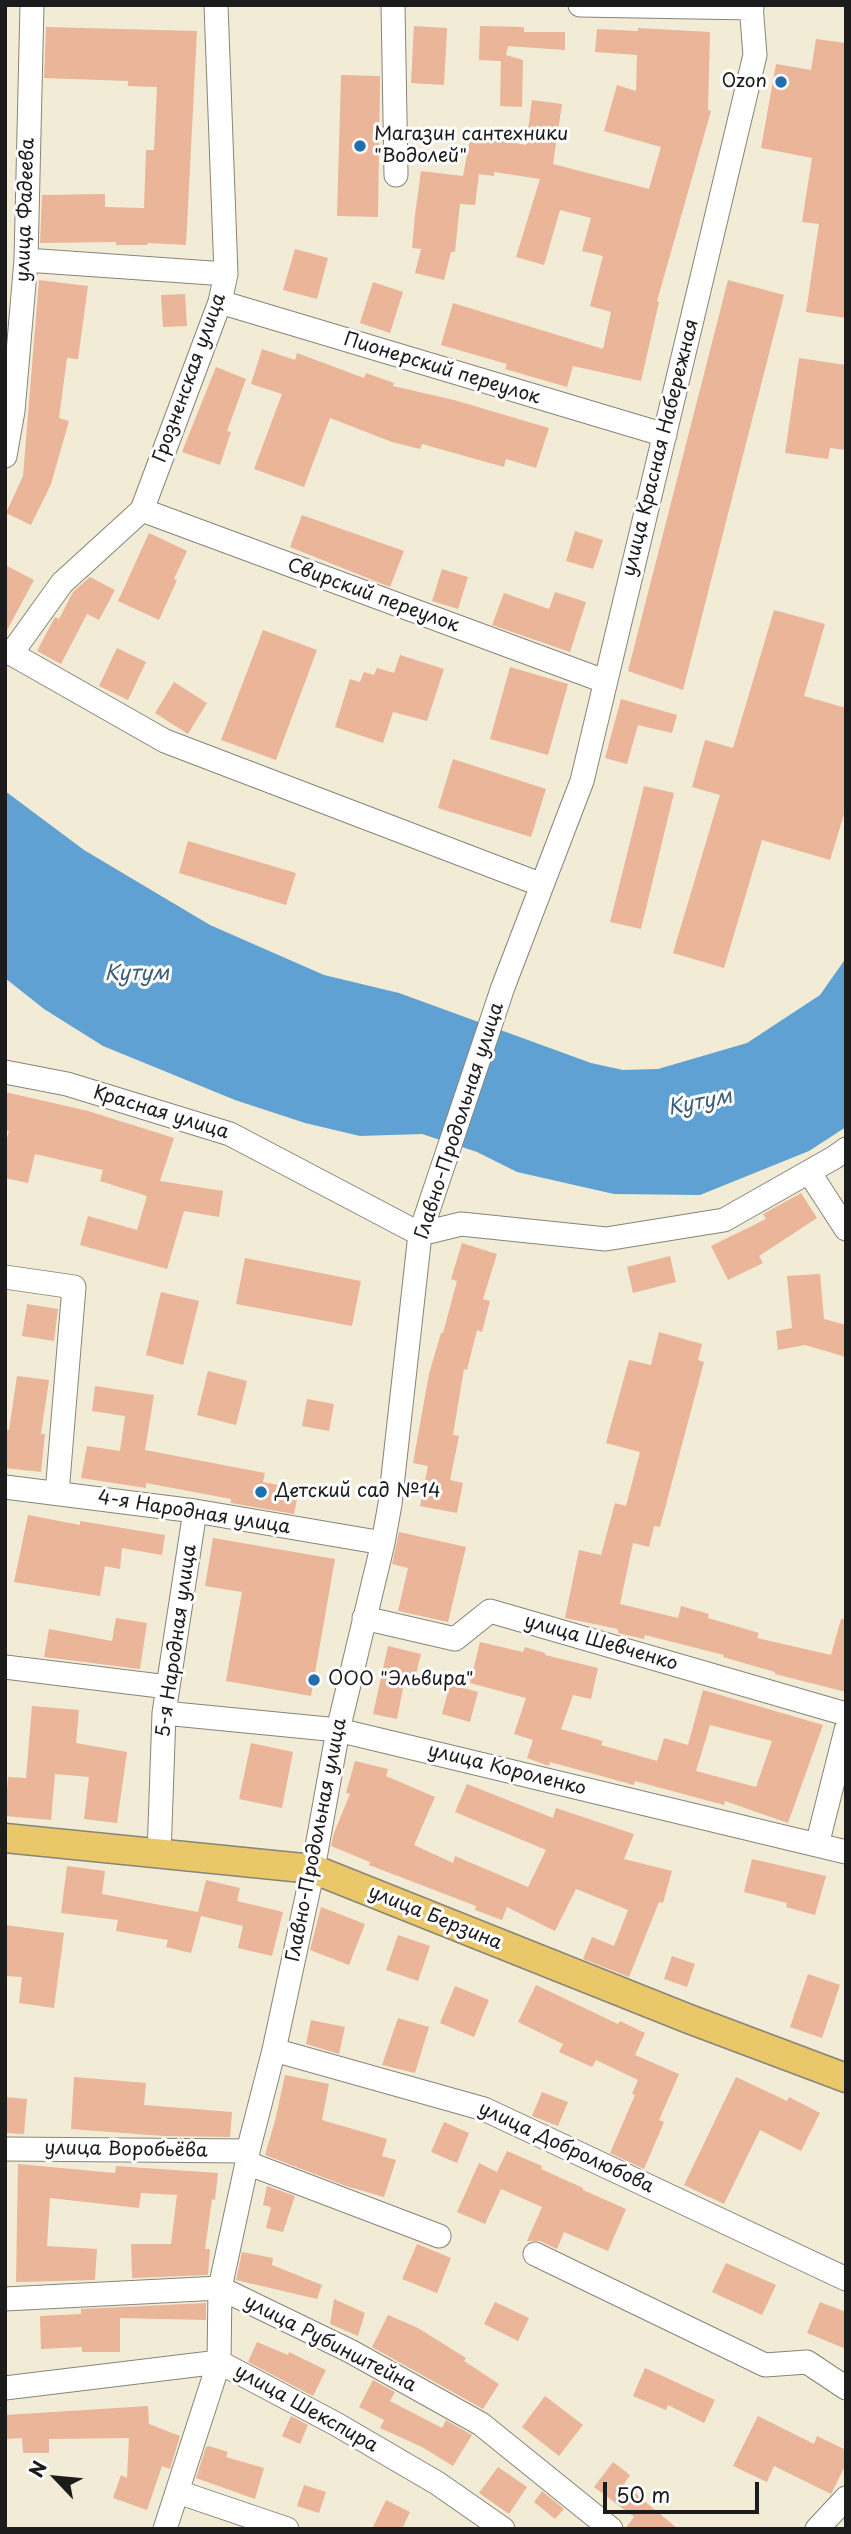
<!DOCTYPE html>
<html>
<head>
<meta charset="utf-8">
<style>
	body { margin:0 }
	#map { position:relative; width:851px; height:2534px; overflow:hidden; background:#f2ecd6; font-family:"Playpen Sans",sans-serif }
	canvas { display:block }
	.frame { position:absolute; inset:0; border:7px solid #1c1c1c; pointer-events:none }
	.north { position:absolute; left:21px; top:2443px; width:70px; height:70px; -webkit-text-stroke:5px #fff; paint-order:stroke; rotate:296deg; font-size:19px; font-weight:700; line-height:28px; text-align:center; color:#1c1c1c }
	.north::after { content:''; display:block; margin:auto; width:24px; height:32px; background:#1c1c1c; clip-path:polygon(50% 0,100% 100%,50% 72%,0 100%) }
	.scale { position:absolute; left:603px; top:2482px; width:156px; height:32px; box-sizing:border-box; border:4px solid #1c1c1c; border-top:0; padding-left:9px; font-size:21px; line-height:24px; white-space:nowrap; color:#1c1c1c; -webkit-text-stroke:5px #fff; paint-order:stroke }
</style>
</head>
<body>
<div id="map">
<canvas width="851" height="2534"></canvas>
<div class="frame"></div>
<div class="north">N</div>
<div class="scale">50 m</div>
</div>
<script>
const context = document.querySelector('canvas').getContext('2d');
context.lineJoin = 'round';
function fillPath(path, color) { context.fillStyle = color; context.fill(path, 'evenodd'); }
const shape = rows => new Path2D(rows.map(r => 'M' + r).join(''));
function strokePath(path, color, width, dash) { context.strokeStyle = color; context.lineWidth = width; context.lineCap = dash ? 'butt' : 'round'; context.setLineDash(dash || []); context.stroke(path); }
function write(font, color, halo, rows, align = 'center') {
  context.font = font + ' "Playpen Sans",sans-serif'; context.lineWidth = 6; context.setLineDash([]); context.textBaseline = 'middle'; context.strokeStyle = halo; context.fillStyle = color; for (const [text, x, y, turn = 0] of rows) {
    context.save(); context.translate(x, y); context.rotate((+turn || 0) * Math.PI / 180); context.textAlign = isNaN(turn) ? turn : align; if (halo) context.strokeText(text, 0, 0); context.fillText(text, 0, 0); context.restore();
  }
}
const water = shape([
	[5,791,84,850,210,925,324,975,399,993,591,1063,623,1070,658,1069,747,1043,820,995,846,958,846,1127,809,1151,700,1195,614,1194,517,1172,477,1152,422,1134,360,1136,305,1123,235,1100,103,1046,44,1009,5,978]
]);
const building = shape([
	[414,26,447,28,444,85,411,83],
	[480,26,524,27,524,32,565,32,565,50,508,46,506,55,523,60,522,107,500,106,501,61,479,60],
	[46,27,197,31,186,245,148,243,147,245,116,245,116,242,40,243,42,195,105,194,105,207,144,208,146,150,154,150,157,87,128,86,128,81,44,78],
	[638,28,710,32,708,110,711,111,657,301,659,302,641,381,573,366,567,387,505,369,507,364,441,345,453,303,603,349,611,312,590,306,603,256,582,251,591,218,560,210,544,265,516,257,540,179,494,172,494,176,479,174,475,205,460,204,455,252,451,252,444,280,415,273,421,249,412,248,415,215,421,171,463,176,471,134,526,145,532,100,562,104,553,164,649,189,661,147,604,131,617,85,636,91,637,55,595,52,597,29,638,31],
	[816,39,846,43,846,318,806,312,819,224,802,222,812,158,761,148,776,64,811,70],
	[341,75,380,76,378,217,337,216],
	[295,249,328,258,317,299,283,290],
	[39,280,88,286,78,359,67,358,59,418,69,421,51,484,31,525,6,513,23,476],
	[728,280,784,295,683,690,628,671],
	[373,282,403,292,390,333,360,323],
	[185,294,187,326,163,327,161,295],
	[262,349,295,360,297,353,364,378,366,373,394,383,393,386,454,400,549,428,536,468,506,459,504,467,422,444,420,449,392,442,330,418,304,487,254,469,282,394,251,384],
	[799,358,846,365,846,450,830,448,828,459,785,453],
	[216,367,246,379,227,431,231,432,220,465,182,452],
	[302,515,404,551,390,587,290,547],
	[575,531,603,540,593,569,566,561],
	[149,533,187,551,174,579,177,580,159,620,118,601],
	[5,565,34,580,5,634],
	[442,569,468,577,458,609,432,601],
	[90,577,115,590,99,620,87,614,61,664,37,651,55,617,59,619,73,592],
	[555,592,586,602,570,652,492,625,504,593,549,609],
	[774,610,825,624,804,696,846,708,846,808,830,860,762,840,724,968,673,953,720,795,692,787,705,740,733,748],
	[263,630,317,650,276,760,221,740],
	[117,648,146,662,128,700,99,686],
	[400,655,444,669,427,721,393,712,383,743,335,727,350,679,360,682,364,672,374,675,377,668,394,673],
	[510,667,568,684,548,755,490,739],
	[174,682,207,703,188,734,155,713],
	[621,699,677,715,672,733,638,725,627,764,605,758],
	[453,759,546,789,531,837,438,808],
	[644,786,674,793,641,929,610,922],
	[188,841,296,873,286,905,179,873],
	[5,1092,88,1111,174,1138,160,1181,223,1191,219,1217,184,1211,167,1269,80,1245,88,1216,137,1230,147,1196,100,1181,103,1170,35,1154,28,1183,5,1178,5,1146,9,1131,5,1130],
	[801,1193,817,1218,759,1256,763,1263,728,1280,711,1246,766,1219,763,1214],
	[462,1243,497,1254,483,1299,490,1301,482,1332,477,1330,467,1370,464,1369,453,1435,459,1436,450,1480,463,1483,457,1513,420,1506,428,1466,413,1463,429,1374,441,1333,443,1333,457,1281,451,1279],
	[670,1256,676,1282,633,1293,627,1267],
	[245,1258,361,1281,352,1326,236,1304],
	[820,1274,824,1319,846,1325,846,1357,805,1345,778,1350,776,1331,792,1328,787,1276],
	[161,1292,199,1301,183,1365,146,1355],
	[27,1304,58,1309,54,1341,22,1336],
	[659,1332,702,1344,698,1360,704,1362,660,1527,654,1526,649,1547,633,1543,620,1604,678,1618,681,1606,709,1614,708,1618,759,1633,757,1638,831,1655,841,1619,846,1619,846,1692,775,1674,775,1672,723,1657,724,1655,645,1635,644,1639,618,1633,618,1629,565,1618,579,1550,601,1555,615,1503,626,1506,640,1452,606,1443,629,1360,651,1365],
	[208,1371,247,1381,236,1425,197,1415],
	[17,1376,49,1380,41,1434,45,1434,41,1472,5,1468,5,1430,9,1430],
	[95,1386,154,1395,145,1450,265,1473,263,1482,299,1489,294,1514,231,1503,231,1499,146,1483,146,1488,81,1478,87,1446,120,1451,125,1416,92,1411],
	[307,1399,334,1404,329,1431,302,1426],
	[28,1515,80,1525,80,1521,165,1535,162,1555,122,1548,120,1569,105,1566,100,1596,14,1582],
	[399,1532,466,1547,448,1622,398,1611,408,1568,392,1564],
	[213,1538,335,1559,311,1696,226,1681,242,1592,205,1586],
	[116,1618,147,1623,140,1669,44,1657,49,1629,112,1641],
	[480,1642,523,1652,525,1647,545,1653,545,1655,598,1668,591,1699,573,1695,561,1729,603,1741,601,1745,657,1761,664,1738,688,1745,703,1690,823,1725,788,1823,725,1801,724,1805,635,1781,634,1785,550,1762,549,1766,527,1758,533,1740,514,1734,526,1698,470,1683],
	[710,1725,772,1741,756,1787,696,1771],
	[388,1646,421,1654,413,1686,404,1683,397,1719,373,1714],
	[450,1684,478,1692,470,1722,442,1714],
	[32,1706,79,1710,76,1743,127,1752,117,1823,84,1819,89,1777,55,1774,51,1820,5,1816,8,1777,26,1778],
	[251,1743,293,1752,282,1808,239,1799],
	[355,1761,388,1769,386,1776,435,1797,414,1845,453,1863,455,1856,528,1887,546,1850,455,1812,467,1784,553,1818,556,1808,634,1834,624,1859,672,1871,663,1903,659,1902,629,1977,583,1959,592,1937,614,1946,628,1910,576,1889,555,1931,507,1907,502,1920,475,1910,476,1906,369,1865,370,1862,331,1846,334,1833,350,1794,346,1793],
	[752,1859,826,1876,815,1915,786,1907,787,1903,744,1892],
	[67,1866,105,1871,102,1894,198,1912,206,1880,240,1888,237,1901,283,1912,272,1956,238,1948,243,1926,201,1916,191,1953,166,1947,168,1940,116,1931,118,1920,61,1913],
	[321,1907,365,1924,349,1965,310,1950],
	[5,1925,64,1933,54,2008,19,2003,22,1977,5,1976],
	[398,1935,430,1946,418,1981,386,1970],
	[672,1956,695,1964,687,1987,664,1979],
	[808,1974,840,1985,822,2038,790,2027],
	[536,1985,618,2024,620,2021,645,2033,635,2055,679,2074,659,2120,664,2122,644,2169,610,2153,635,2095,632,2094,638,2080,596,2060,592,2067,559,2052,563,2044,518,2022],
	[455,1986,489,2000,474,2037,440,2023],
	[398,2018,429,2027,415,2073,382,2065],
	[311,2020,345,2027,339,2054,306,2044],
	[285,2075,329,2084,322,2120,387,2139,382,2156,396,2160,384,2197,346,2186,265,2155,275,2121],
	[74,2077,146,2083,144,2105,232,2112,230,2137,163,2136,71,2129],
	[736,2077,787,2101,789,2097,820,2113,801,2151,760,2130,724,2204,684,2185],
	[542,2092,568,2102,558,2126,532,2116],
	[5,2097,27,2099,24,2134,5,2133],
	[444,2122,469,2133,457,2163,431,2152],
	[507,2151,542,2166,541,2169,583,2188,583,2190,626,2209,608,2251,564,2232,557,2249,540,2241,527,2241,542,2207,501,2189,485,2224,457,2212,479,2163,497,2172],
	[18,2164,115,2173,116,2166,218,2173,215,2200,212,2199,205,2249,210,2249,208,2275,132,2278,131,2244,171,2244,177,2195,141,2193,139,2208,50,2198,47,2246,97,2249,95,2280,16,2282],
	[267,2186,295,2196,283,2232,266,2228,271,2207,263,2205],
	[417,2244,451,2258,437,2293,402,2279],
	[242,2252,273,2258,272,2265,322,2285,317,2299,236,2280],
	[726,2263,776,2285,762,2315,712,2292],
	[334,2299,365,2313,358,2336,330,2324],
	[495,2302,529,2318,518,2341,484,2324],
	[820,2302,846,2312,846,2349,807,2333],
	[206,2303,206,2320,120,2318,120,2352,82,2352,82,2347,41,2349,40,2316,81,2314,81,2309],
	[388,2315,418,2328,466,2358,464,2361,499,2384,483,2409,372,2347],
	[257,2342,288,2355,289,2352,326,2370,313,2396,248,2362],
	[645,2368,715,2400,704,2423,668,2405,666,2410,633,2396],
	[373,2380,395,2392,390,2401,442,2428,446,2420,472,2435,453,2466,422,2447,380,2428,384,2420,359,2407],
	[545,2396,583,2425,559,2456,522,2427],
	[148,2406,149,2424,180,2436,170,2469,162,2466,147,2510,113,2498,121,2475,127,2478,129,2438,49,2439,49,2453,23,2453,22,2438,5,2439,5,2415],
	[291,2416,308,2425,300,2444,282,2436],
	[758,2416,814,2444,817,2436,846,2450,846,2464,831,2494,774,2466,767,2482,733,2466],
	[209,2446,228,2452,226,2457,264,2468,255,2499,196,2478,206,2447],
	[613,2462,630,2475,624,2484,678,2529,625,2529,634,2517,594,2487],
	[498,2467,527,2487,509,2514,479,2493],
	[304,2485,326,2492,319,2513,297,2506],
	[542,2491,564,2509,555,2519,534,2502],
	[386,2500,410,2512,402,2529,372,2529]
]);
const minor = shape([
	[393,5,396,175],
	[580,5,752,8],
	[26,260,226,274],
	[220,302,665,435],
	[5,456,13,411,26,260,32,5],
	[142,510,604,681],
	[5,650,165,741,542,885],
	[11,654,62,583,142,510,220,302,226,274,216,5],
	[5,1072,67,1084,230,1134,420,1234],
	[809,1172,846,1229],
	[420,1234,461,1224,606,1239,724,1220,835,1157,846,1149],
	[5,1277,74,1287,57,1493],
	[5,1487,195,1511,383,1543],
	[364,1618,455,1639,490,1611,846,1714],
	[5,1667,168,1687],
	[164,1713,338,1730,846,1852],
	[817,1845,846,1730],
	[159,1855,164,1713,195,1511],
	[274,2050,484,2109,846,2279],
	[5,2149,248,2151],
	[247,2163,439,2236],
	[535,2254,765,2365,807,2362,846,2388],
	[5,2299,220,2288,350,2351,481,2424,611,2529],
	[5,2388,219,2362,336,2424,437,2483,503,2529],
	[178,2492,287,2529],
	[165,2529,219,2362,220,2288,247,2163,248,2151,274,2050,313,1869,338,1730,383,1543,390,1504,420,1234,503,987,582,781,755,55,751,5],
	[817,2529,846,2498]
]);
const major = shape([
	[5,1838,313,1869,689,2019,846,2078]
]);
const markers = [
	[781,82,7,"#1f6fb2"],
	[360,146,7,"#1f6fb2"],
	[261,1492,7,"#1f6fb2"],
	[314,1680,7,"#1f6fb2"]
];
const poiNames = [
	["Ozon",767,82,"right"],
	["Магазин сантехники",374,135],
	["\"Водолей\"",374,157],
	["Детский сад №14",275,1492],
	["ООО \"Эльвира\"",328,1680]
];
const streetNames = [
	["улица Фадеева",26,210,-88],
	["Пионерский переулок",442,369,17],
	["Грозненская улица",190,378,-70],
	["улица Красная Набережная",661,448,-76],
	["Свирский переулок",373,596,20],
	["Красная улица",161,1113,17],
	["Главно-Продольная улица",460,1121,-72],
	["4-я Народная улица",194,1513,9],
	["5-я Народная улица",177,1641,-82],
	["улица Шевченко",601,1643,16],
	["улица Короленко",507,1770,14],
	["Главно-Продольная улица",317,1840,-79],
	["улица Берзина",435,1918,22],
	["улица Добролюбова",566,2148,25],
	["улица Воробьёва",126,2150,1],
	["улица Рубинштейна",330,2344,27],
	["улица Шекспира",306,2409,29]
];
const waterNames = [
	["Кутум",137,974],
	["Кутум",700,1103,-11]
];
fillPath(water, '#5fa1d2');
fillPath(building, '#eab598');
strokePath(minor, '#878479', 25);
strokePath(major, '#878479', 31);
strokePath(minor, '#fff', 23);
strokePath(major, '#eac769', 28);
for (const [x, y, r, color] of markers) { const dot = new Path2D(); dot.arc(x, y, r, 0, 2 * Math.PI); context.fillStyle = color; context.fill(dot); strokePath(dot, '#fff', 2.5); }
write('19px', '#1c1c1c', '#fff', poiNames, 'left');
write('19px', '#1c1c1c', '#fff', streetNames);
write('italic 21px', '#3e5e77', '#fff', waterNames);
</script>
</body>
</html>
